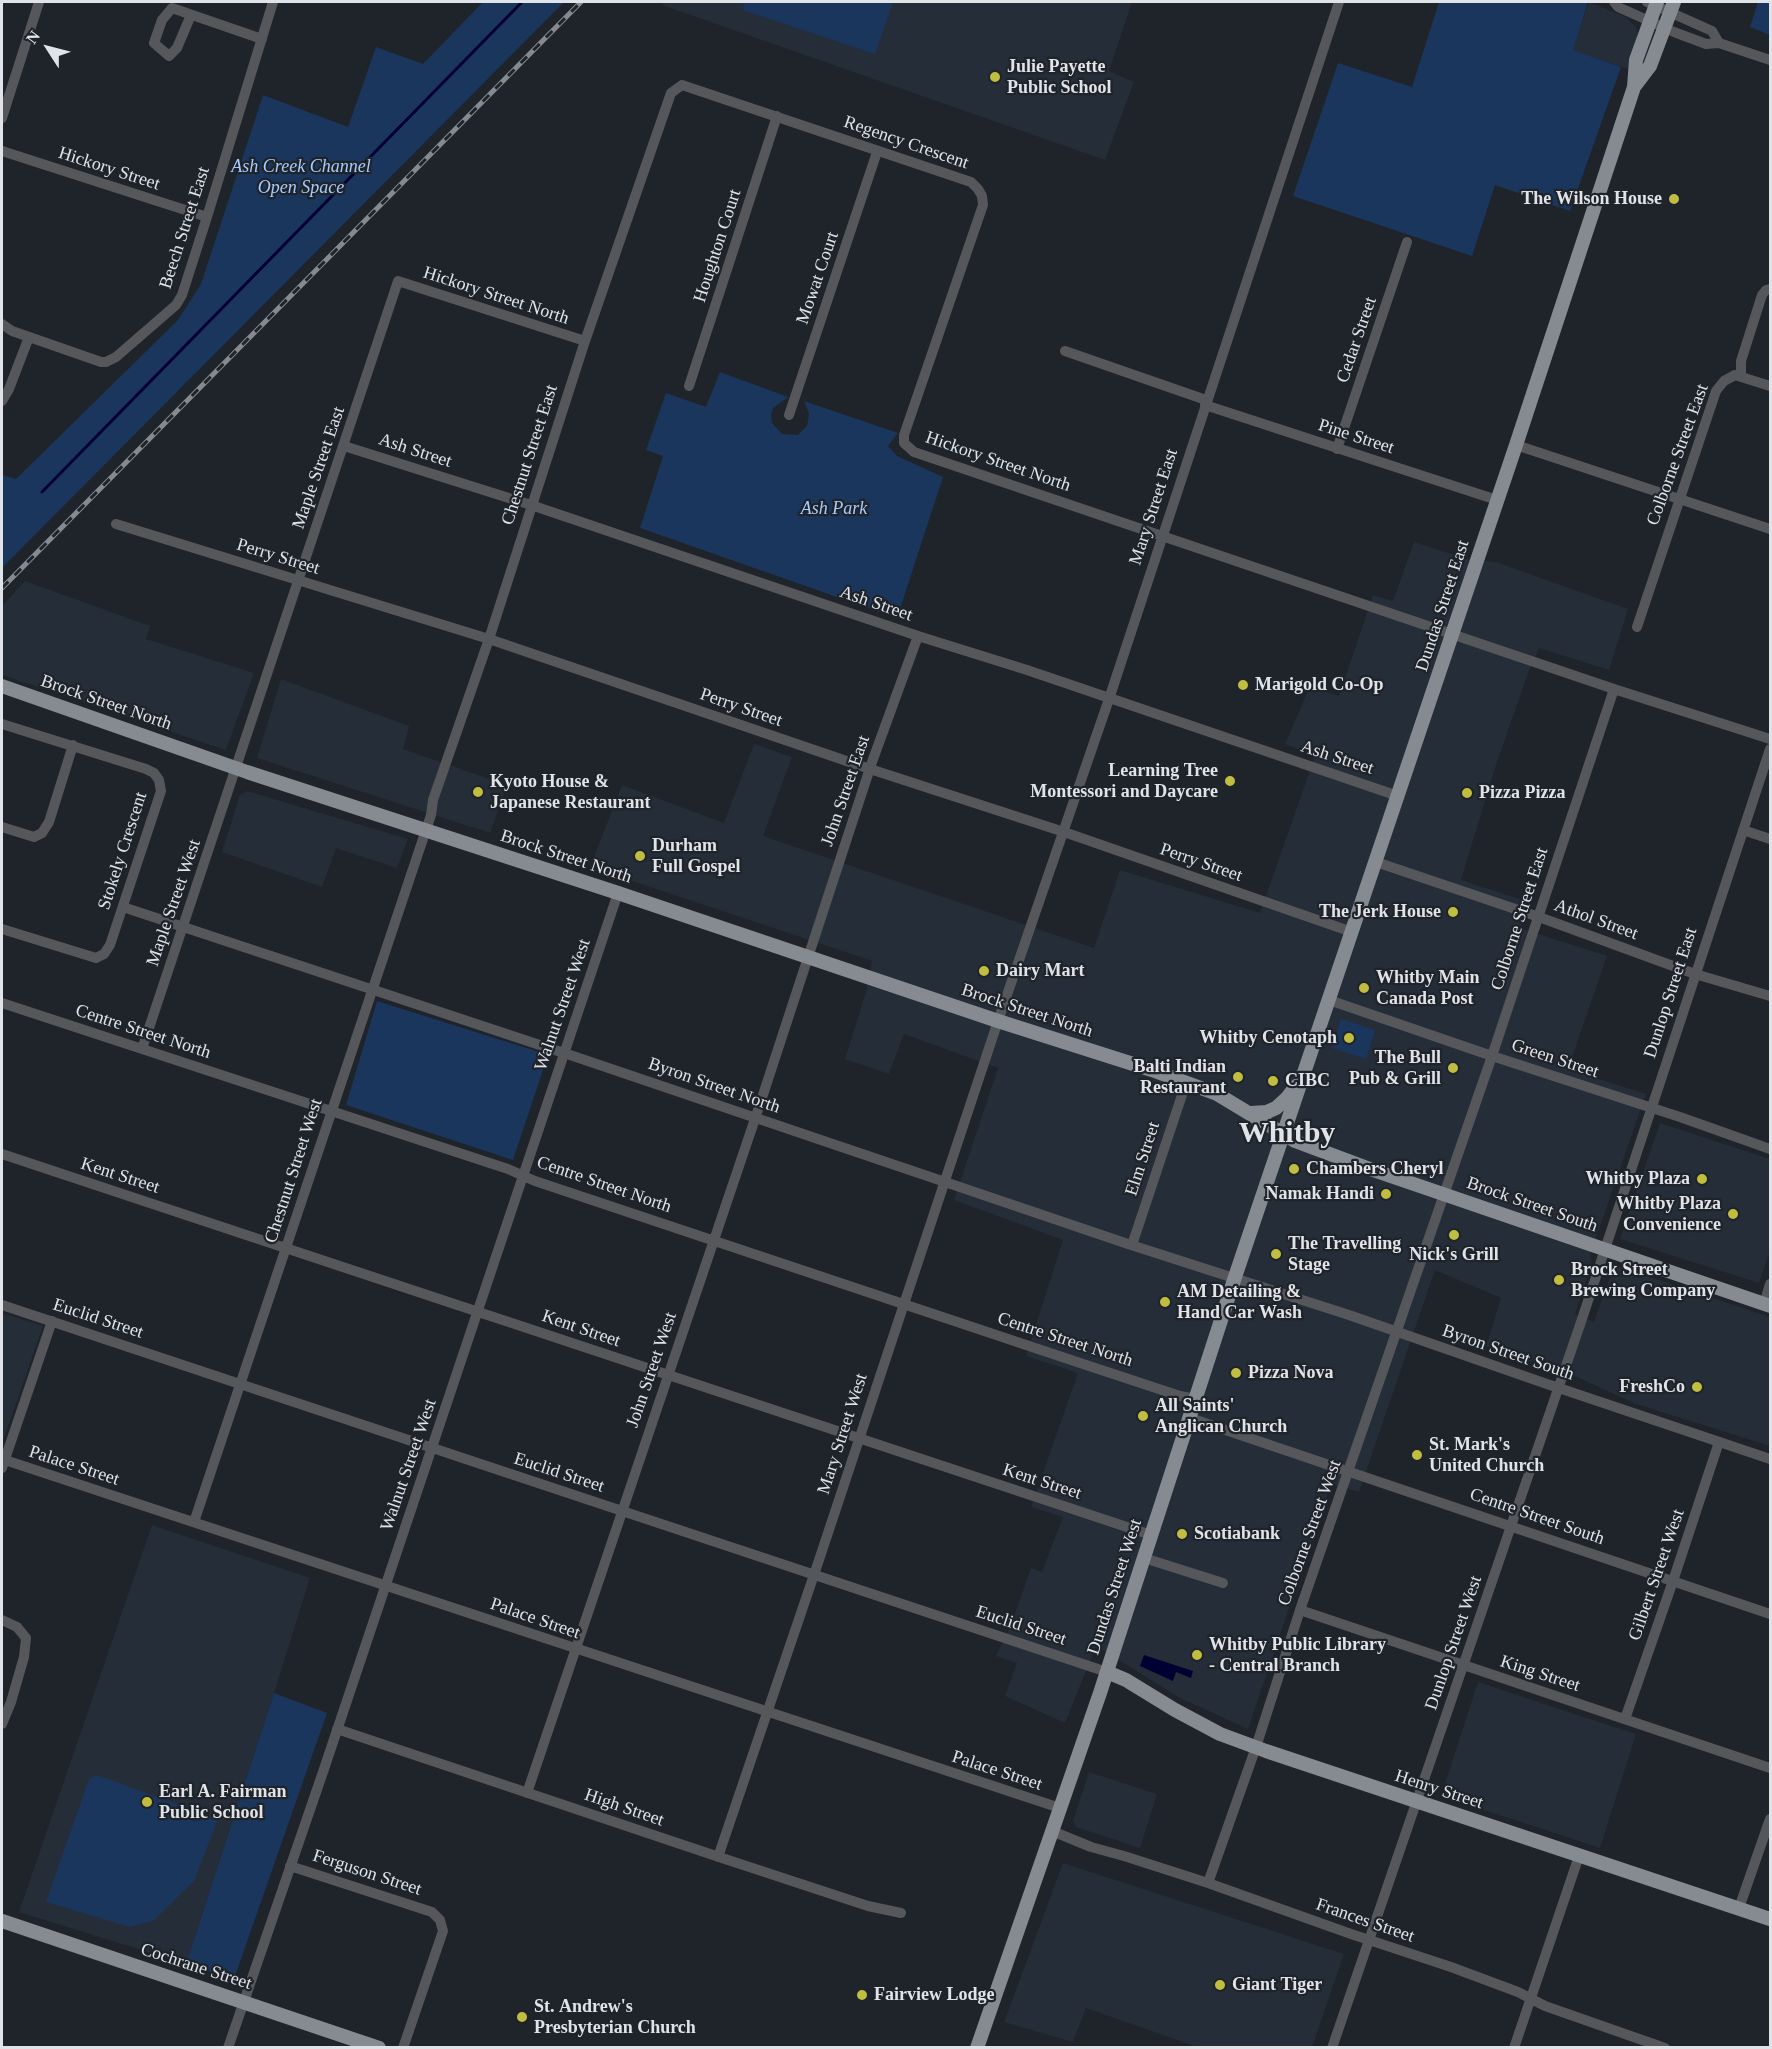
<!DOCTYPE html>
<html>
<head>
<meta charset="utf-8">
<style>
	body { margin:0 }
	#map { position:relative; width:1772px; height:2049px; overflow:hidden; background:#1f232a; font-family:Georgia,serif }
	canvas { display:block }
	.frame { position:absolute; inset:0; border:3px solid #e0e3e8; pointer-events:none }
	.north { position:absolute; left:18px; top:18px; width:60px; height:60px; -webkit-text-stroke:4px #1f232a; paint-order:stroke; rotate:306deg; font-size:16px; font-weight:700; line-height:24px; text-align:center; color:#e0e3e8 }
	.north::after { content:''; display:block; margin:auto; width:21px; height:27px; background:#e0e3e8; clip-path:polygon(50% 0,100% 100%,50% 72%,0 100%) }
</style>
</head>
<body>
<div id="map">
<canvas width="1772" height="2049"></canvas>
<div class="frame"></div>
<div class="north">N</div>
</div>
<script>
const context = document.querySelector('canvas').getContext('2d');
context.lineJoin = 'round';
function fillPath(path, color) { context.fillStyle = color; context.fill(path, 'evenodd'); }
const shape = rows => new Path2D(rows.map(r => 'M' + r).join(''));
function strokePath(path, color, width, dash) { context.strokeStyle = color; context.lineWidth = width; context.lineCap = dash ? 'butt' : 'round'; context.setLineDash(dash || []); context.stroke(path); }
function write(font, color, halo, rows, align = 'center') {
  context.font = font + ' Georgia,serif'; context.lineWidth = 4.5; context.setLineDash([]); context.textBaseline = 'middle'; context.strokeStyle = halo; context.fillStyle = color; for (const [text, x, y, turn = 0] of rows) {
    context.save(); context.translate(x, y); context.rotate((+turn || 0) * Math.PI / 180); context.textAlign = isNaN(turn) ? turn : align; if (halo) context.strokeText(text, 0, 0); context.fillText(text, 0, 0); context.restore();
  }
}
const built = shape([
	[665,2,1132,2,1109,71,1134,82,1105,160,662,5],
	[1589,2,1626,17,1636,27,1638,33,1637,40,1628,69,1572,50],
	[1414,542,1467,559,1496,562,1628,609,1609,670,1539,648,1527,676,1496,765,1461,880,1529,902,1520,928,1607,956,1568,1069,1646,1094,1590,1255,1592,1264,1575,1314,1594,1322,1614,1265,1770,1317,1770,1446,1636,1404,1577,1377,1486,1347,1501,1298,1435,1270,1359,1492,1331,1484,1248,1729,1180,1698,1096,1646,1065,1723,1005,1696,1017,1663,996,1656,1011,1625,1031,1568,1042,1572,1063,1517,1031,1507,1078,1373,1026,1356,1063,1240,954,1200,998,1068,904,1034,889,1074,845,1059,866,992,872,961,590,867,622,785,724,823,754,744,792,757,763,836,1094,948,1120,870,1260,913,1315,756,1285,744,1310,686,1339,696,1373,595,1393,601],
	[25,581,150,626,146,639,254,673,226,750,2,675,2,606],
	[281,679,409,726,403,749,507,785,490,833,257,758],
	[247,791,408,839,397,868,336,848,322,887,222,852,240,795],
	[1660,1123,1770,1159,1770,1251,1759,1283,1620,1239],
	[2,1313,43,1326,2,1444],
	[152,1525,310,1578,274,1693,186,1964,19,1912],
	[1478,1682,1636,1734,1600,1848,1441,1796],
	[1089,1772,1157,1794,1140,1848,1076,1827,1073,1820],
	[1063,1863,1344,1954,1312,2047,1197,2047,1086,2008,1073,2042,1004,2022]
]);
const green = shape([
	[483,2,564,2,2,568,2,475,16,479,178,320,201,284,263,95,348,127,376,47,423,64],
	[745,2,893,2,875,54,743,10],
	[1439,2,1588,2,1573,50,1621,67,1570,211,1495,185,1472,256,1293,196,1338,63,1412,87],
	[1758,2,1770,2,1770,35,1750,27],
	[720,372,788,397,773,408,771,414,772,423,782,434,798,435,807,426,809,414,804,401,898,433,888,446,897,456,943,477,897,618,640,528,663,456,646,450,666,393,706,407],
	[377,1001,539,1052,547,1058,513,1160,346,1105],
	[1341,1019,1375,1030,1366,1059,1332,1048],
	[274,1693,327,1713,234,1979,186,1964],
	[97,1775,218,1819,194,1881,153,1921,130,1927,46,1902,89,1779]
]);
const water = shape([
	[1144,1655,1193,1671,1191,1678,1176,1672,1173,1681,1140,1666]
]);
const stream = shape([
	[42,492,522,2]
]);
const minor = shape([
	[1614,2,1618,7,1674,32,1706,44,1719,43,1770,60],
	[1647,2,1712,31,1719,43],
	[191,15,177,48,169,56,154,43,162,20,172,8,262,39],
	[2,118,39,2],
	[2,151,207,217],
	[2,324,12,331,101,362,106,362,116,357,176,305,182,295,207,217,273,2],
	[1065,351,1206,400],
	[1741,376,1741,361,1762,295,1766,290,1770,289],
	[689,386,777,116],
	[2,401,9,389,29,337],
	[1205,405,1497,500],
	[789,415,877,152],
	[1516,445,1770,529],
	[344,446,531,505,918,636,1027,670,1398,796],
	[1337,449,1407,242],
	[116,524,489,639,870,769,1064,832,1352,932],
	[1637,627,1716,391,1724,381,1735,375,1770,386],
	[2,724,146,769,154,773,159,780,161,791,110,945,104,954,96,958,2,929],
	[2,827,34,837,42,833,49,822,73,745],
	[1743,830,1770,839],
	[1376,862,1539,917,1695,974,1770,996],
	[123,907,576,1057,1128,1244,1349,1315,1544,1383,1770,1459],
	[1329,1000,1492,1056,1680,1117,1770,1149],
	[2,1003,508,1169,535,1181,1074,1361,1180,1396,1196,1399],
	[142,1049,398,281,585,341],
	[2,1154,1151,1535],
	[1132,1245,1186,1083],
	[1764,1304,1770,1284],
	[2,1305,1107,1672],
	[1190,1418,1770,1614],
	[2,1459,1060,1808],
	[2,1468,52,1321],
	[194,1522,431,815,433,800,489,639,585,341,671,93,682,85,971,182,978,189,982,196,983,205,904,435,904,443,914,452,1614,689,1770,739],
	[1144,1558,1223,1583],
	[1300,1610,1770,1768],
	[2,1620,17,1627,26,1638,24,1657,11,1702,2,1724],
	[1625,1719,1673,1581,1719,1442],
	[337,1729,725,1859,868,1906,901,1913],
	[527,1793,759,1107,872,762,918,636],
	[1052,1831,1091,1847,1124,1856,1208,1883,1351,1934,1451,1967,1518,1992,1545,2006,1665,2048],
	[718,1857,818,1563,998,1021,1109,699,1339,2],
	[290,1866,432,1912,440,1920,443,1931,403,2048],
	[1208,1883,1256,1747,1300,1610,1492,1056,1614,689],
	[1739,1908,1770,1819],
	[228,2048,323,1772,618,893],
	[1332,2048,1582,1319,1770,749],
	[1514,2048,1579,1856]
]);
const major = shape([
	[1634,87,1650,66,1674,2],
	[2,686,247,772,618,893,998,1021,1152,1070,1217,1094,1295,1141,1370,1169,1770,1306],
	[1251,1113,1267,1112,1276,1108,1287,1098,1296,1086],
	[1107,1672,1126,1680,1175,1710,1220,1734,1266,1751,1770,1919],
	[2,1921,379,2048],
	[977,2048,1100,1693,1235,1277,1516,445,1634,87,1636,60,1657,2]
]);
const rail = shape([
	[2,588,581,2]
]);
const markers = [
	[995,77,6,"#c1bd40"],
	[1674,199,6,"#c1bd40"],
	[1243,685,6,"#c1bd40"],
	[1230,781,6,"#c1bd40"],
	[478,792,6,"#c1bd40"],
	[1467,793,6,"#c1bd40"],
	[640,856,6,"#c1bd40"],
	[1453,912,6,"#c1bd40"],
	[984,971,6,"#c1bd40"],
	[1364,988,6,"#c1bd40"],
	[1349,1038,6,"#c1bd40"],
	[1453,1068,6,"#c1bd40"],
	[1238,1077,6,"#c1bd40"],
	[1273,1081,6,"#c1bd40"],
	[1294,1169,6,"#c1bd40"],
	[1702,1179,6,"#c1bd40"],
	[1386,1194,6,"#c1bd40"],
	[1733,1214,6,"#c1bd40"],
	[1454,1235,6,"#c1bd40"],
	[1276,1254,6,"#c1bd40"],
	[1559,1280,6,"#c1bd40"],
	[1165,1302,6,"#c1bd40"],
	[1236,1373,6,"#c1bd40"],
	[1697,1387,6,"#c1bd40"],
	[1143,1416,6,"#c1bd40"],
	[1417,1455,6,"#c1bd40"],
	[1182,1534,6,"#c1bd40"],
	[1197,1655,6,"#c1bd40"],
	[147,1802,6,"#c1bd40"],
	[1220,1985,6,"#c1bd40"],
	[862,1995,6,"#c1bd40"],
	[522,2017,6,"#c1bd40"]
];
const poiNames = [
	["Julie Payette",1007,67],
	["Public School",1007,88],
	["The Wilson House",1662,199,"right"],
	["Marigold Co-Op",1255,685],
	["Learning Tree",1218,771,"right"],
	["Montessori and Daycare",1218,792,"right"],
	["Kyoto House &",490,782],
	["Japanese Restaurant",490,803],
	["Pizza Pizza",1479,793],
	["Durham",652,846],
	["Full Gospel",652,867],
	["The Jerk House",1441,912,"right"],
	["Dairy Mart",996,971],
	["Whitby Main",1376,978],
	["Canada Post",1376,999],
	["Whitby Cenotaph",1337,1038,"right"],
	["The Bull",1441,1058,"right"],
	["Pub & Grill",1441,1079,"right"],
	["Balti Indian",1226,1067,"right"],
	["Restaurant",1226,1088,"right"],
	["CIBC",1285,1081],
	["Chambers Cheryl",1306,1169],
	["Whitby Plaza",1690,1179,"right"],
	["Namak Handi",1374,1194,"right"],
	["Whitby Plaza",1721,1204,"right"],
	["Convenience",1721,1225,"right"],
	["The Travelling",1288,1244],
	["Stage",1288,1265],
	["Nick's Grill",1454,1255,"center"],
	["Brock Street",1571,1270],
	["Brewing Company",1571,1291],
	["AM Detailing &",1177,1292],
	["Hand Car Wash",1177,1313],
	["Pizza Nova",1248,1373],
	["FreshCo",1685,1387,"right"],
	["All Saints'",1155,1406],
	["Anglican Church",1155,1427],
	["St. Mark's",1429,1445],
	["United Church",1429,1466],
	["Scotiabank",1194,1534],
	["Whitby Public Library",1209,1645],
	["- Central Branch",1209,1666],
	["Earl A. Fairman",159,1792],
	["Public School",159,1813],
	["Giant Tiger",1232,1985],
	["Fairview Lodge",874,1995],
	["St. Andrew's",534,2007],
	["Presbyterian Church",534,2028]
];
const streetNames = [
	["Regency Crescent",906,143,19],
	["Hickory Street",109,169,18],
	["Beech Street East",185,228,-72],
	["Houghton Court",718,246,-72],
	["Mowat Court",818,278,-71],
	["Hickory Street North",496,296,18],
	["Cedar Street",1357,340,-71],
	["Pine Street",1356,437,18],
	["Ash Street",415,451,18],
	["Chestnut Street East",530,455,-72],
	["Colborne Street East",1678,455,-70],
	["Hickory Street North",998,462,19],
	["Maple Street East",319,468,-71],
	["Mary Street East",1154,507,-72],
	["Perry Street",278,557,17],
	["Ash Street",876,604,19],
	["Dundas Street East",1443,606,-72],
	["Brock Street North",106,703,19],
	["Perry Street",741,708,19],
	["Ash Street",1337,758,18],
	["John Street East",846,791,-71],
	["Stokely Crescent",123,851,-72],
	["Brock Street North",566,857,18],
	["Perry Street",1201,863,19],
	["Maple Street West",174,903,-71],
	["Colborne Street East",1520,919,-72],
	["Athol Street",1596,920,20],
	["Dunlop Street East",1671,993,-72],
	["Walnut Street West",563,1005,-71],
	["Brock Street North",1027,1011,18],
	["Centre Street North",143,1032,18],
	["Green Street",1555,1059,18],
	["Byron Street North",714,1086,19],
	["Elm Street",1143,1159,-72],
	["Chestnut Street West",294,1171,-72],
	["Kent Street",120,1176,18],
	["Centre Street North",604,1185,19],
	["Brock Street South",1532,1205,19],
	["Euclid Street",98,1319,18],
	["Kent Street",581,1329,19],
	["Centre Street North",1065,1340,18],
	["Byron Street South",1508,1353,19],
	["John Street West",652,1370,-71],
	["Mary Street West",843,1434,-72],
	["Walnut Street West",409,1465,-71],
	["Palace Street",74,1466,18],
	["Euclid Street",559,1473,18],
	["Kent Street",1042,1482,18],
	["Centre Street South",1537,1517,19],
	["Colborne Street West",1310,1533,-70],
	["Gilbert Street West",1657,1575,-71],
	["Dundas Street West",1115,1587,-72],
	["Palace Street",535,1619,19],
	["Euclid Street",1021,1626,18],
	["Dunlop Street West",1454,1643,-71],
	["King Street",1540,1674,18],
	["Palace Street",997,1771,18],
	["Henry Street",1439,1790,18],
	["High Street",624,1808,19],
	["Ferguson Street",367,1873,18],
	["Frances Street",1365,1921,19],
	["Cochrane Street",196,1967,18]
];
const parkNames = [
	["Ash Creek Channel",301,167],
	["Open Space",301,188],
	["Ash Park",834,509]
];
const townNames = [
	["Whitby",1287,1134]
];
fillPath(built, '#252d38');
fillPath(green, '#1b365c');
fillPath(water, '#003');
strokePath(stream, '#003', 3);
strokePath(minor, '#55575a', 10);
strokePath(major, '#868b92', 14);
strokePath(rail, '#868a90', 5);
strokePath(rail, '#1f232a', 3, [9]);
for (const [x, y, r, color] of markers) { const dot = new Path2D(); dot.arc(x, y, r, 0, 2 * Math.PI); context.fillStyle = color; context.fill(dot); strokePath(dot, '#1f232a', 2); }
write('bold 18px', '#e0e3e8', '#1f232a', poiNames, 'left');
write('18px', '#e0e3e8', '#1f232a', streetNames);
write('italic 18px', '#a7cbfe', '#1f232a', parkNames);
write('bold 30px', '#e0e3e8', '#1f232a', townNames);
</script>
</body>
</html>
